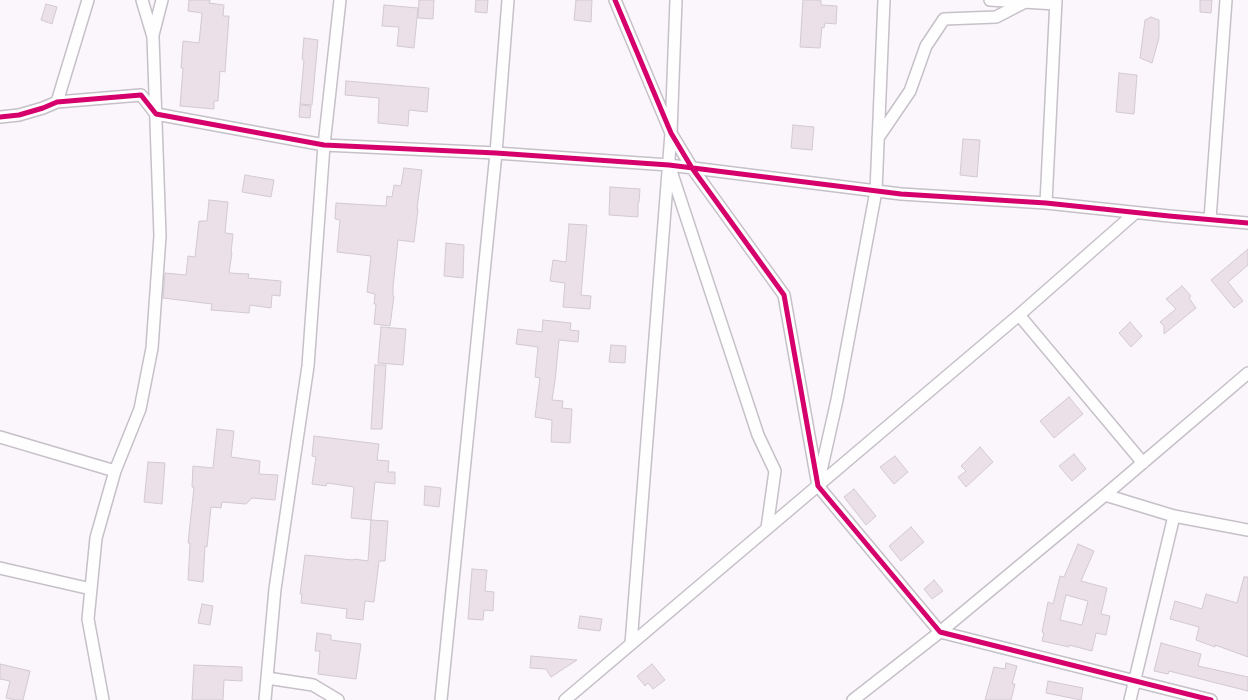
<!DOCTYPE html>
<html>
<head>
<meta charset="utf-8">
<style>
	body { margin:0 }
	canvas { display:block; background:#fbf6fc }
</style>
</head>
<body>
<canvas width="1248" height="700"></canvas>
<script>
const context = document.querySelector('canvas').getContext('2d');
context.lineJoin = 'round';
function fillPath(path, color) { context.fillStyle = color; context.fill(path, 'evenodd'); }
const shape = rows => new Path2D(rows.map(r => 'M' + r).join(''));
function strokePath(path, color, width, dash) { context.strokeStyle = color; context.lineWidth = width; context.lineCap = dash ? 'butt' : 'round'; context.setLineDash(dash || []); context.stroke(path); }
const building = shape([
	[189,0,210,0,209,3,224,5,223,16,229,16,225,72,220,71,218,101,214,101,214,109,180,106,183,68,181,68,183,41,199,43,202,13,188,11,189,0],
	[419,0,434,0,433,19,418,18,419,0],
	[476,0,488,0,487,13,475,12,476,0],
	[576,0,592,0,591,22,574,20,576,0],
	[803,0,821,0,821,5,837,6,836,24,825,23,824,28,822,27,820,48,800,47,803,0],
	[1200,0,1212,0,1211,13,1200,12,1200,0],
	[46,4,57,7,52,24,41,20,46,4],
	[384,5,418,8,414,48,397,46,399,27,382,26,384,5],
	[1151,17,1159,20,1159,38,1152,63,1140,58,1145,20,1151,17],
	[304,38,318,40,312,105,300,104,304,60,302,59,304,38],
	[1119,73,1137,75,1134,114,1116,112,1119,73],
	[346,81,429,88,427,112,409,110,408,126,378,123,379,98,345,95,346,81],
	[300,105,311,106,310,118,299,117,300,105],
	[793,125,814,127,812,150,791,148,793,125],
	[963,139,980,140,977,177,960,175,963,139],
	[404,168,422,170,417,209,418,209,414,242,398,240,393,287,393,296,394,296,390,326,374,324,376,304,374,304,375,294,367,292,371,256,337,252,340,220,335,219,336,203,386,206,387,196,392,197,394,185,401,186,404,168],
	[245,175,274,180,271,197,242,192,245,175],
	[610,187,640,189,639,202,638,202,638,217,609,215,610,187],
	[209,200,228,202,225,233,233,234,231,253,232,253,229,273,249,274,248,278,281,281,280,296,272,295,271,308,250,305,249,313,211,310,212,304,163,298,165,273,186,275,188,256,195,257,199,221,207,221,209,200],
	[569,224,587,225,581,295,591,296,590,309,563,307,565,283,550,281,553,260,566,262,569,224],
	[446,243,464,245,463,278,444,276,446,243],
	[1248,249,1248,265,1228,282,1243,301,1234,308,1211,280,1248,249],
	[1182,286,1191,296,1189,298,1196,308,1164,334,1164,326,1160,322,1176,309,1166,299,1182,286],
	[543,320,571,323,570,330,579,331,578,342,559,340,555,381,552,400,563,401,562,408,572,409,570,443,551,442,552,420,535,417,540,378,535,377,538,347,516,344,518,329,542,332,543,320],
	[1130,322,1142,336,1131,347,1119,333,1130,322],
	[381,327,406,329,403,365,378,363,381,327],
	[611,345,626,346,625,363,609,362,611,345],
	[375,365,386,365,382,429,371,429,375,365],
	[1069,397,1083,414,1054,438,1040,421,1069,397],
	[217,429,234,431,231,457,260,461,259,474,278,475,275,500,252,498,246,504,222,502,221,508,211,507,207,547,205,546,203,582,188,580,190,545,190,543,188,543,194,487,192,487,193,466,213,468,217,429],
	[314,436,379,444,377,460,389,461,388,472,395,472,395,484,375,482,371,520,351,518,354,487,327,483,326,486,312,484,316,457,312,456,314,436],
	[980,447,993,462,966,487,958,477,966,471,961,466,980,447],
	[1074,454,1086,469,1072,481,1059,466,1074,454],
	[895,456,908,472,894,484,880,467,895,456],
	[148,462,165,463,162,504,144,502,148,462],
	[425,486,441,488,439,507,424,505,425,486],
	[854,489,876,516,866,525,844,497,854,489],
	[371,520,388,521,385,561,379,561,374,602,365,601,363,620,346,618,347,609,301,603,302,594,300,594,305,555,353,560,354,559,368,561,371,520],
	[911,527,924,542,901,561,889,546,911,527],
	[1078,544,1094,551,1081,581,1107,588,1101,614,1110,616,1106,635,1096,633,1092,651,1069,645,1069,647,1042,641,1044,633,1042,632,1048,602,1053,604,1060,576,1064,577,1078,544],
	[1066,595,1088,601,1082,625,1060,620,1066,595],
	[472,569,487,570,485,591,494,592,493,611,484,610,483,620,468,619,472,569],
	[1244,577,1248,577,1248,657,1215,645,1215,647,1196,640,1199,627,1170,619,1175,601,1202,609,1206,594,1237,603,1244,577],
	[934,580,943,591,932,599,924,589,934,580],
	[202,604,213,606,210,625,198,623,202,604],
	[580,616,602,619,600,631,578,628,580,616],
	[317,633,331,635,331,640,361,644,356,679,318,674,320,651,315,651,317,633],
	[1161,643,1201,654,1198,666,1248,677,1248,691,1169,671,1168,674,1154,671,1161,643],
	[531,656,577,660,551,677,546,669,530,668,531,656],
	[1006,663,1017,666,1012,684,1015,684,1011,700,985,700,994,667,1005,669,1006,663],
	[0,664,30,671,23,700,16,700,6,698,10,681,0,679,0,664],
	[652,664,665,680,653,689,648,683,645,686,637,676,652,664],
	[194,665,242,667,242,681,224,680,223,700,192,700,194,665],
	[1048,681,1083,688,1081,700,1046,693,1048,681]
]);
const minor = shape([
	[615,0,671,133,692,168,784,295,818,486,940,632,1211,700],
	[990,0,1056,4],
	[153,35,162,0],
	[57,102,88,0],
	[0,117,19,115,43,108,57,102,141,95,156,114,324,145,496,153,669,165,901,194,1046,203,1169,216,1248,223],
	[878,138,910,91,926,46,944,19,996,17,1025,2],
	[671,171,758,435,775,471,767,528],
	[1046,203,1056,0],
	[1210,219,1226,0],
	[1019,315,1143,463],
	[0,437,115,471],
	[819,480,837,400,876,191,884,0],
	[1105,495,1174,516,1248,530],
	[0,568,91,589],
	[631,644,671,133,676,0],
	[267,678,313,685,338,700],
	[103,700,88,619,96,538,115,471,140,409,152,348,160,236,153,37,142,0],
	[265,700,275,589,308,366,324,145,340,0],
	[441,700,496,153,508,0],
	[565,700,1019,315,1135,213],
	[853,700,940,632,1105,495,1248,373],
	[1130,700,1174,516]
]);
const cycleway = shape([
	[615,0,671,133,692,168,784,295,818,486,940,632,1211,700],
	[0,117,19,115,43,108,57,102,141,95,156,114,324,145,496,153,669,165,901,194,1046,203,1169,216,1248,223]
]);
fillPath(building, '#ebdfe8');
strokePath(building, '#d2cad1', 1);
strokePath(minor, '#c6c0c8', 14);
strokePath(minor, '#fefeff', 11);
strokePath(cycleway, '#d6006c', 5);
</script>
</body>
</html>
